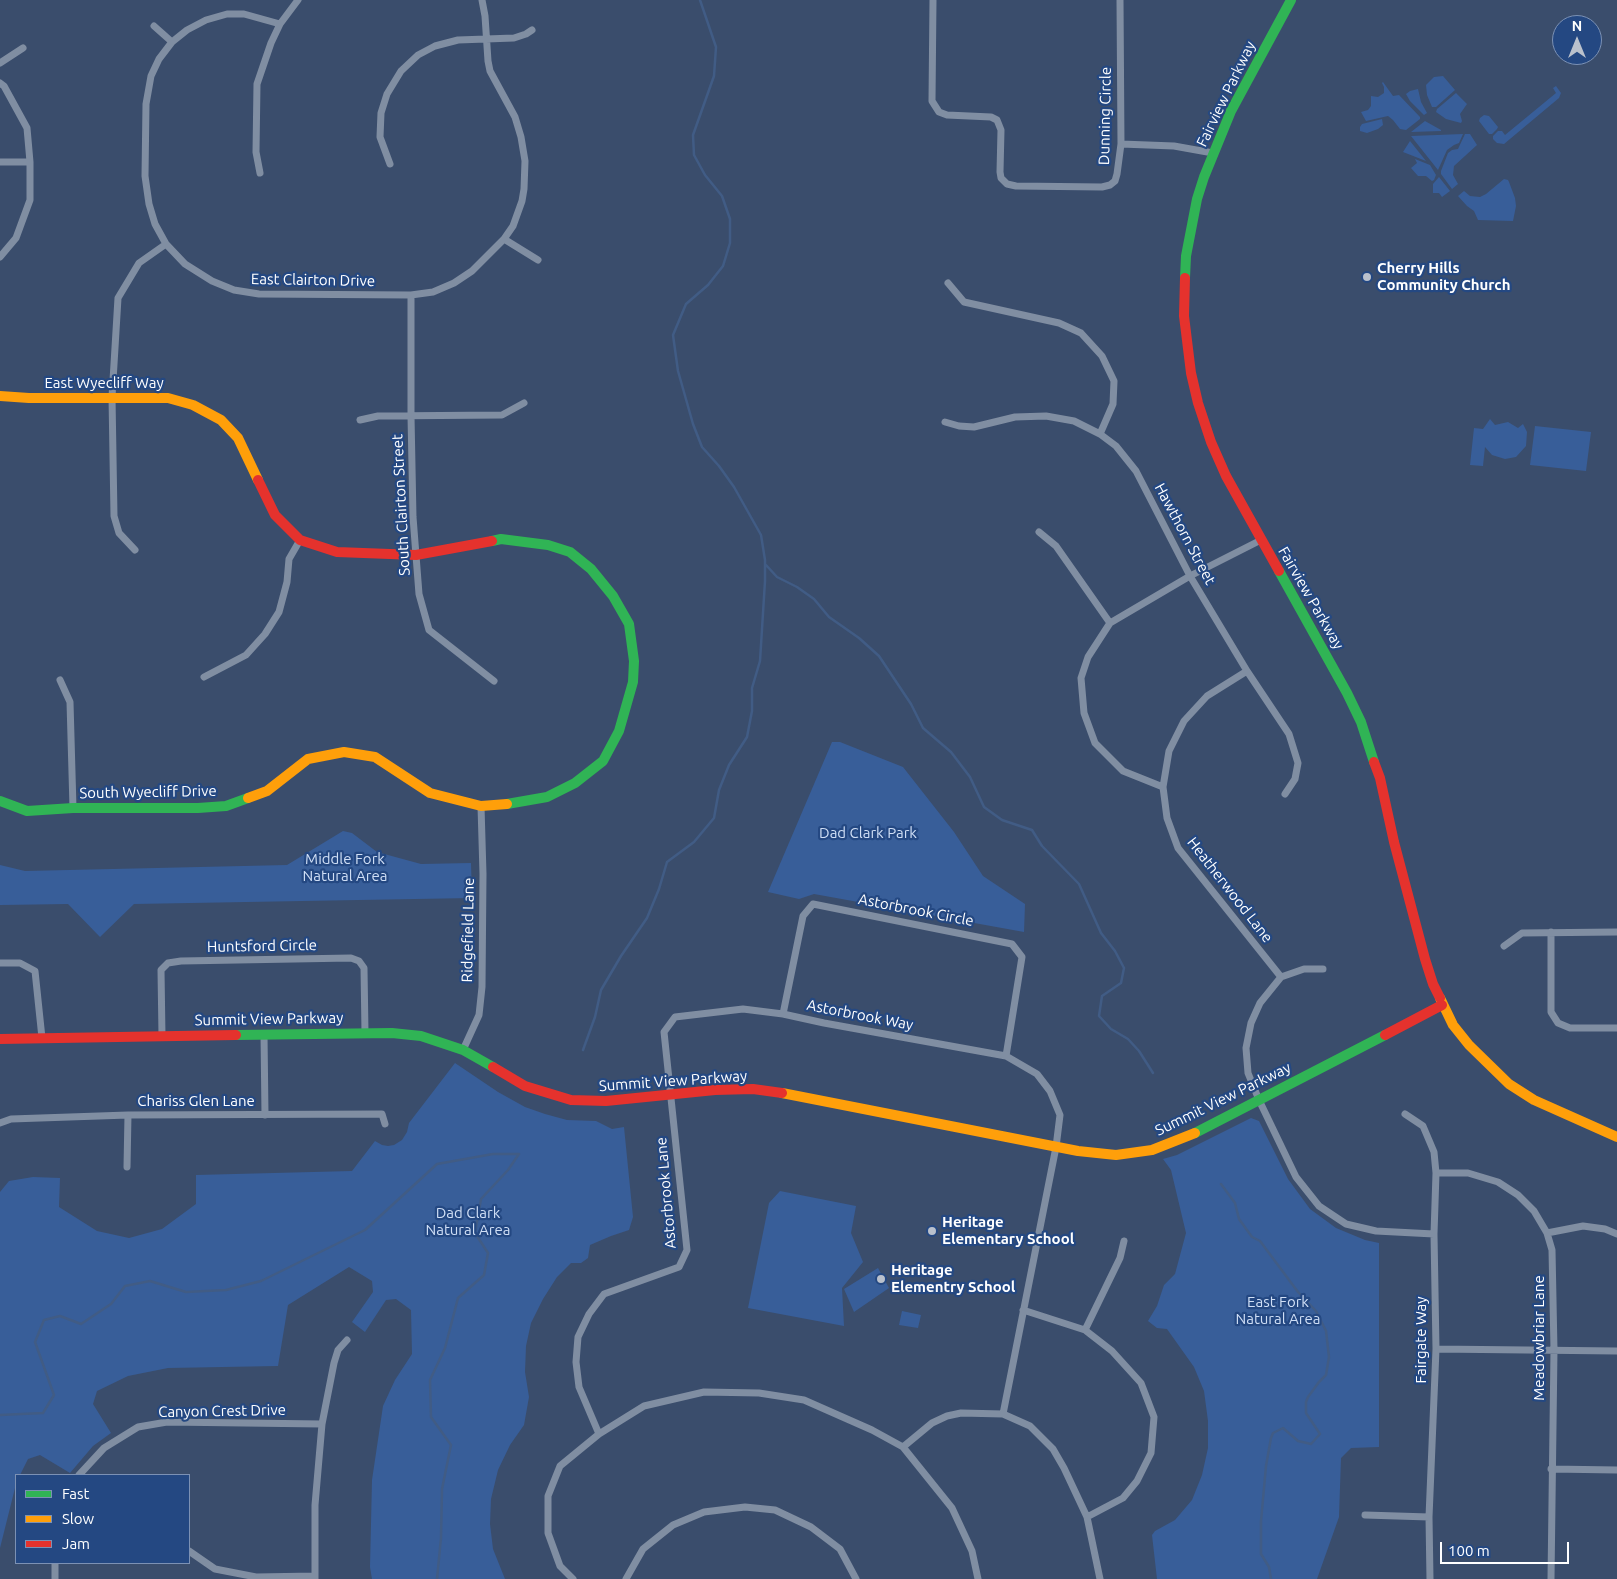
<!DOCTYPE html>
<html>
<head>
<meta charset="utf-8">
<style>
	body { margin:0 }
	#map { position:relative; width:1617px; height:1579px; overflow:hidden; background:#3a4d6c; font-family:Ubuntu,sans-serif }
	canvas { display:block }
	.legend { position:absolute; left:15px; top:1474px; width:175px; height:90px; box-sizing:border-box; background:#244882; border:1px solid #7c91b4; margin:0; padding:6px 9px; list-style:none; font-size:15px; color:#fff }
	.legend li { display:flex; align-items:center; gap:10px; height:25px }
	.legend b { width:25px; border:1px solid #7c91b4 }
	.north { position:absolute; left:1552px; top:15px; width:50px; height:50px; box-sizing:border-box; background:#244882; border:1px solid #7c91b4; border-radius:50%; rotate:0deg; font-size:14px; font-weight:700; line-height:20px; text-align:center; color:#fff }
	.north::after { content:''; display:block; margin:auto; width:18px; height:22px; background:#bac1cc; clip-path:polygon(50% 0,100% 100%,50% 72%,0 100%) }
	.scale { position:absolute; left:1440px; top:1542px; width:129px; height:22px; box-sizing:border-box; border:2px solid #fff; border-top:0; padding-left:6px; font-size:15px; line-height:18px; white-space:nowrap; color:#fff; -webkit-text-stroke:4px #244882; paint-order:stroke }
</style>
</head>
<body>
<div id="map">
<canvas width="1617" height="1579"></canvas>
<ul class="legend">
<li><b style="height:6px;background:#30b455"></b>Fast</li>
<li><b style="height:6px;background:#ff9f0a"></b>Slow</li>
<li><b style="height:6px;background:#e5322d"></b>Jam</li>
</ul>
<div class="north">N</div>
<div class="scale">100 m</div>
</div>
<script>
const context = document.querySelector('canvas').getContext('2d');
context.lineJoin = 'round';
function fillPath(path, color) { context.fillStyle = color; context.fill(path, 'evenodd'); }
const shape = rows => new Path2D(rows.map(r => 'M' + r).join(''));
function strokePath(path, color, width, dash) { context.strokeStyle = color; context.lineWidth = width; context.lineCap = dash ? 'butt' : 'round'; context.setLineDash(dash || []); context.stroke(path); }
function write(font, color, halo, rows, align = 'center') {
  context.font = font + ' Ubuntu,sans-serif'; context.lineWidth = 4.5; context.setLineDash([]); context.textBaseline = 'middle'; context.strokeStyle = halo; context.fillStyle = color; for (const [text, x, y, turn = 0] of rows) {
    context.save(); context.translate(x, y); context.rotate((+turn || 0) * Math.PI / 180); context.textAlign = isNaN(turn) ? turn : align; if (halo) context.strokeText(text, 0, 0); context.fillText(text, 0, 0); context.restore();
  }
}
const green = shape([
	[1443,76,1455,90,1436,107,1432,107,1427,95,1426,85,1434,77],
	[1383,82,1393,96,1399,95,1420,117,1420,119,1406,130,1400,129,1393,120,1388,116,1366,121,1361,112,1368,110,1371,106,1371,96,1378,97,1384,93,1384,87,1382,83],
	[1556,86,1561,93,1559,98,1504,144,1497,143,1493,139,1493,136,1498,131,1502,131,1505,135,1556,93,1553,88],
	[1418,89,1421,102,1427,113,1424,115,1410,101,1406,94,1410,91],
	[1456,93,1467,104,1460,114,1462,121,1461,123,1446,119,1436,112,1437,109],
	[1484,115,1489,116,1498,127,1497,129,1492,134,1489,134,1479,121,1480,118],
	[1382,119,1383,125,1378,129,1367,133,1360,131,1360,127,1362,124],
	[1425,121,1441,130,1441,131,1411,132],
	[1463,134,1459,143,1454,145,1447,150,1438,170,1411,136],
	[1465,134,1470,134,1477,145,1454,166,1453,175,1458,184,1452,189,1441,174,1441,171,1448,153,1452,150,1458,149],
	[1410,141,1426,161,1403,152],
	[1415,159,1430,165,1436,175,1434,180,1432,181,1426,176,1418,176,1411,168,1417,163],
	[1439,177,1450,191,1442,197,1439,193,1433,193,1433,184],
	[1504,179,1508,180,1509,182,1515,198,1516,206,1513,221,1478,220,1474,211,1467,206,1458,196,1464,191,1470,196,1480,197,1486,194],
	[1490,419,1495,425,1508,422,1518,428,1523,424,1527,432,1526,446,1516,457,1505,459,1492,455,1485,447,1483,466,1470,465,1474,428,1483,429],
	[1535,426,1591,432,1586,471,1530,465],
	[832,742,840,742,903,767,954,832,983,876,1025,904,1024,932,814,894,799,899,768,892],
	[343,831,352,833,377,852,421,864,471,863,472,898,134,904,100,937,68,904,0,905,0,865,25,871,287,865],
	[455,1063,498,1092,525,1107,545,1114,567,1120,596,1121,612,1129,624,1127,633,1217,629,1230,611,1236,590,1245,588,1258,581,1263,571,1263,557,1277,543,1299,531,1323,526,1346,525,1372,529,1397,524,1425,510,1445,498,1470,491,1499,490,1524,493,1549,505,1579,372,1579,370,1567,372,1480,383,1406,395,1380,412,1354,411,1310,396,1299,386,1300,365,1332,352,1322,373,1292,372,1281,349,1267,288,1305,278,1366,168,1368,128,1376,97,1391,93,1404,111,1433,93,1446,70,1473,40,1455,28,1459,20,1475,16,1475,16,1484,0,1548,0,1192,9,1181,33,1177,60,1178,59,1207,97,1231,129,1238,162,1229,196,1204,196,1175,352,1171,375,1141,382,1145,388,1146,394,1145,402,1140,407,1132,409,1123],
	[1251,1118,1259,1121,1288,1179,1310,1209,1336,1228,1365,1240,1379,1243,1379,1447,1351,1448,1341,1458,1339,1517,1317,1579,1157,1579,1152,1535,1155,1531,1175,1520,1192,1500,1202,1475,1208,1448,1208,1421,1204,1391,1194,1367,1167,1329,1157,1328,1148,1321,1157,1306,1164,1285,1175,1274,1186,1233,1171,1170,1163,1159,1177,1155],
	[780,1191,856,1206,851,1233,863,1262,842,1288,844,1326,748,1308,769,1203],
	[878,1268,889,1288,854,1312,844,1289],
	[902,1311,921,1315,918,1328,899,1325]
]);
const stream = shape([
	[766,565,777,577,797,587,814,599,829,617,859,638,879,656,911,704,923,728,951,752,970,777,984,807,1002,820,1032,830,1042,846,1079,884,1101,933,1115,951,1124,968,1121,983,1102,996,1099,1016,1111,1029,1128,1039,1139,1051,1153,1073],
	[583,1050,595,1017,601,990,621,956,647,918,659,889,667,862,694,842,714,818,719,790,729,765,747,737,752,711,752,688,760,661,765,581,765,560,761,535,734,487,719,466,702,447,693,424,678,371,673,335,686,304,708,285,723,266,730,243,730,219,722,196,705,175,694,155,693,135,714,76,716,47,700,0],
	[1221,1184,1235,1203,1239,1219,1252,1237,1260,1241,1298,1292,1316,1311,1326,1331,1329,1357,1326,1375,1319,1382,1308,1397,1306,1402,1306,1413,1320,1434,1311,1444,1298,1441,1283,1428,1273,1433,1271,1438,1266,1466,1261,1521,1261,1554,1269,1567,1271,1579],
	[0,1415,43,1413,54,1395,35,1342,44,1320,60,1316,81,1324,111,1304,125,1286,150,1281,186,1292,226,1290,261,1281,365,1230,437,1164,493,1154,519,1154],
	[437,1579,441,1538,442,1489,451,1445,431,1417,430,1380,445,1348,458,1298,484,1275,488,1253,475,1233,481,1199,508,1170,519,1154]
]);
const street = shape([
	[933,0,932,101,939,112,947,115,991,117,997,120,1001,130,1000,172,1001,178,1007,184,1016,186,1102,187,1110,185,1115,181,1117,174,1121,144,1120,0],
	[280,24,244,14,227,14,206,20,187,30,172,42,159,59,151,76,146,104,145,176,149,204,155,224,166,244,185,264,212,281,234,290,259,294,411,295,433,292,454,283,472,271,504,239,513,226,522,201,524,189,525,161,521,137,515,117,490,71,488,61,485,16,482,0],
	[154,26,172,42],
	[0,63,23,48],
	[0,83,4,86,27,128,30,162,30,200,16,238,0,257],
	[1121,144,1174,146,1213,153],
	[0,162,30,162],
	[390,164,380,137,381,113,387,94,401,71,418,55,435,46,458,40,514,38,526,34,532,30],
	[260,173,256,152,257,84,271,43,280,24,298,0],
	[504,239,538,260],
	[948,283,964,302,1059,323,1081,333,1102,356,1114,381,1113,404,1100,434],
	[411,295,411,416,413,517,419,594,429,630,494,681],
	[360,420,378,416,502,415,524,403],
	[945,422,959,426,974,427,1015,417,1046,416,1074,421,1100,434,1116,446,1136,471,1190,576,1247,671,1289,734,1298,763,1295,779,1285,794],
	[1039,532,1056,546,1110,623],
	[135,550,119,533,114,516,112,397,118,298,139,263,166,244],
	[1247,671,1207,696,1184,721,1169,751,1163,787,1167,818,1178,848,1281,977],
	[204,677,246,655,265,634,279,612,287,582,289,559,300,540],
	[60,680,70,702,73,808],
	[1163,787,1123,771,1095,743,1084,713,1081,678,1088,657,1110,623,1190,576,1261,540],
	[1551,932,1551,1012,1558,1023,1570,1028,1617,1028],
	[1504,946,1522,933,1617,932],
	[0,963,20,963,35,971,42,1038],
	[1323,969,1304,969,1281,977,1260,1003,1251,1023,1246,1048,1248,1073,1259,1100,1296,1177,1319,1206,1346,1224,1376,1231,1434,1234],
	[783,1014,803,916,813,904,1012,944,1022,957,1006,1056],
	[264,1034,265,1115],
	[162,1036,161,970,168,963,181,961,351,958,359,961,364,968,365,1033],
	[463,1050,479,1015,482,987,483,874,481,806],
	[1405,1114,1423,1126,1434,1152,1436,1173,1434,1234,1436,1349,1429,1517,1430,1579],
	[0,1123,11,1119,128,1115,382,1114,385,1124],
	[127,1167,128,1115],
	[1436,1173,1468,1173,1498,1182,1518,1195,1534,1211,1547,1233,1552,1250,1554,1350,1551,1579],
	[1547,1233,1583,1226,1605,1229,1617,1234],
	[1023,1310,1085,1330,1112,1351,1141,1383,1154,1417,1151,1453,1137,1481,1123,1498,1087,1517],
	[1085,1330,1120,1258,1124,1241],
	[1436,1349,1617,1351],
	[599,1434,579,1387,576,1362,578,1337,589,1314,604,1294,679,1267,687,1250,664,1032,675,1017,743,1009,783,1014,824,1023,1006,1056,1037,1074,1050,1091,1060,1115,1056,1147,1003,1414],
	[903,1447,932,1423,947,1416,961,1413,1003,1414,1030,1426,1053,1449,1064,1468,1087,1517,1100,1579],
	[1551,1469,1617,1470],
	[79,1475,104,1448,138,1427,167,1422,322,1424],
	[1365,1515,1429,1517],
	[189,1551,215,1569,256,1577,315,1576],
	[55,1579,55,1563],
	[315,1579,315,1505,322,1424,334,1363,338,1350,347,1340],
	[573,1579,560,1566,548,1533,548,1496,560,1466,599,1434,644,1406,704,1392,759,1393,804,1400,872,1430,903,1447,952,1508,972,1551,978,1579],
	[626,1579,643,1549,673,1525,704,1512,745,1507,775,1510,811,1527,840,1549,856,1579]
]);
const fast = shape([
	[1185,278,1186,256,1197,199,1204,177,1231,111,1291,0],
	[492,541,501,539,548,545,570,552,591,569,613,596,629,624,634,661,633,682,619,731,603,761,575,783,547,797,507,804],
	[1279,571,1347,693,1361,722,1374,762],
	[0,801,27,811,73,808,198,808,226,806,248,798],
	[236,1035,392,1033,421,1036,463,1050,493,1067],
	[1195,1133,1385,1035]
]);
const slow = shape([
	[0,396,29,398,168,398,193,405,221,420,238,438,258,480],
	[248,798,267,791,308,759,344,752,375,757,430,793,481,806,507,804],
	[1440,998,1453,1025,1469,1045,1509,1084,1534,1100,1617,1137],
	[782,1093,1078,1151,1116,1155,1152,1150,1195,1133]
]);
const jam = shape([
	[1185,278,1184,316,1191,373,1198,403,1211,442,1226,476,1279,571],
	[258,480,275,515,300,540,337,552,416,555,492,541],
	[1374,762,1380,778,1394,842,1425,959,1433,984,1440,998],
	[1385,1035,1442,1005],
	[0,1039,236,1035],
	[493,1067,525,1086,571,1100,606,1101,715,1090,753,1089,782,1093]
]);
const markers = [
	[1367,277,5,"#bac1cc"],
	[932,1231,5,"#bac1cc"],
	[881,1279,5,"#bac1cc"]
];
const streetNames = [
	["Fairview Parkway",1226,94,-64],
	["Dunning Circle",1105,116,-89],
	["East Clairton Drive",313,280,1],
	["East Wyecliff Way",104,383],
	["South Clairton Street",401,505,-93],
	["Hawthorn Street",1185,534,62],
	["Fairview Parkway",1311,598,60],
	["South Wyecliff Drive",148,792,-1],
	["Heatherwood Lane",1230,890,52],
	["Astorbrook Circle",916,910,11],
	["Ridgefield Lane",468,930,-89],
	["Huntsford Circle",262,946,-1],
	["Astorbrook Way",860,1015,11],
	["Summit View Parkway",269,1019,-1],
	["Summit View Parkway",673,1081,-4],
	["Summit View Parkway",1223,1099,-26],
	["Chariss Glen Lane",196,1101],
	["Astorbrook Lane",666,1193,-95],
	["Meadowbriar Lane",1539,1338,-90],
	["Fairgate Way",1421,1340,-90],
	["Canyon Crest Drive",222,1411,-1]
];
const poiNames = [
	["Cherry Hills",1377,268],
	["Community Church",1377,285],
	["Heritage",942,1222],
	["Elementary School",942,1239],
	["Heritage",891,1270],
	["Elementry School",891,1287]
];
const parkNames = [
	["Dad Clark Park",868,833],
	["Middle Fork",345,859],
	["Natural Area",345,876],
	["Dad Clark",468,1213],
	["Natural Area",468,1230],
	["East Fork",1278,1302],
	["Natural Area",1278,1319]
];
fillPath(green, '#385e99');
strokePath(stream, '#415c85', 2.5);
strokePath(street, '#808ea2', 7);
strokePath(fast, '#30b455', 10);
strokePath(slow, '#ff9f0a', 10);
strokePath(jam, '#e5322d', 10);
for (const [x, y, r, color] of markers) { const dot = new Path2D(); dot.arc(x, y, r, 0, 2 * Math.PI); context.fillStyle = color; context.fill(dot); strokePath(dot, '#244882', 2); }
write('15px', '#fff', '#244882', streetNames);
write('bold 15px', '#fff', '#244882', poiNames, 'left');
write('15px', '#d0dff6', '#244882', parkNames);
</script>
</body>
</html>
